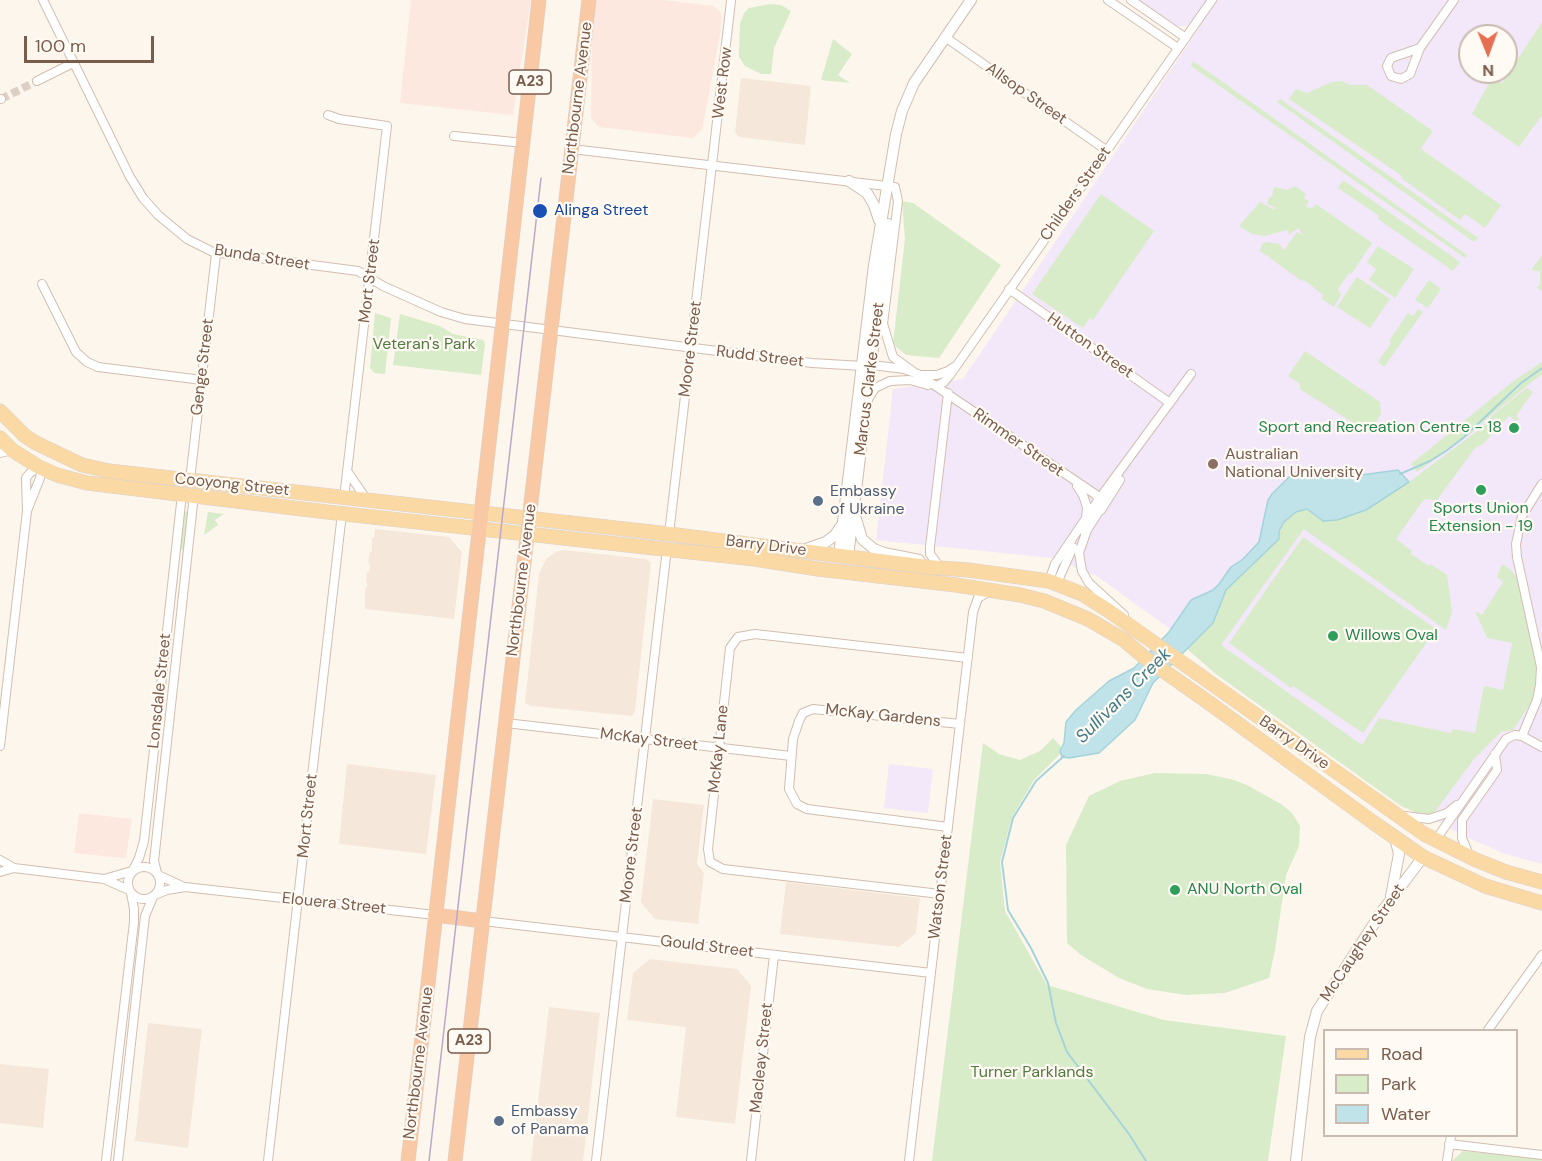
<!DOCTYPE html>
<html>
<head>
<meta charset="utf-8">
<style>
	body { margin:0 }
	#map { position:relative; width:1542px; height:1161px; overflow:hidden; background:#fdf6ec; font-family:"DM Sans",sans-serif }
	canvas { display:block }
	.legend { position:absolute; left:1323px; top:1029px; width:195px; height:108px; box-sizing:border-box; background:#fffaf3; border:2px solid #cabbb1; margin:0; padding:8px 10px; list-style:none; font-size:18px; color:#7a5c4d }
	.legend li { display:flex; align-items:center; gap:12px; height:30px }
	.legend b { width:30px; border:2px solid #cabbb1 }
	.north { position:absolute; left:1458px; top:24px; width:60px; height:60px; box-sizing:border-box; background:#fffaf3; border:2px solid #cabbb1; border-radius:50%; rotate:179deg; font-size:16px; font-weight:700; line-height:24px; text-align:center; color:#7a5c4d }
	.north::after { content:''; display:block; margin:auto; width:21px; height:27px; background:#e76f51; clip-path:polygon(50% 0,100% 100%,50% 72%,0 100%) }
	.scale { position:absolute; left:24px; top:36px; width:130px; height:27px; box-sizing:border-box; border:3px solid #7a5c4d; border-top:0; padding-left:8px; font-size:18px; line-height:21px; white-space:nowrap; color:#7a5c4d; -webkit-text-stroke:4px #fffaf3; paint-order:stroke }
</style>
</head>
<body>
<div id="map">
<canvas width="1542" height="1161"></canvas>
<ul class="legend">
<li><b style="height:8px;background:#fbd9a5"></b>Road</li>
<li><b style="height:16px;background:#d8ecc9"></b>Park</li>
<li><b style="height:16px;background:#bfe3e8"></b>Water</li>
</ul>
<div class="north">N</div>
<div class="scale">100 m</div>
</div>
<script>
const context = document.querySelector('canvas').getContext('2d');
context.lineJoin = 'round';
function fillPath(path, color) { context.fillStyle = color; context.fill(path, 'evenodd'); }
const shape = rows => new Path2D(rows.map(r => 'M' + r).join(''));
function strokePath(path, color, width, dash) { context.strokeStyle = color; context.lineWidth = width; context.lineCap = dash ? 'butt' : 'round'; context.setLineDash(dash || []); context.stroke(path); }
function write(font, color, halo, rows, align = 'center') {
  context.font = font + ' "DM Sans",sans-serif'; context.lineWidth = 4.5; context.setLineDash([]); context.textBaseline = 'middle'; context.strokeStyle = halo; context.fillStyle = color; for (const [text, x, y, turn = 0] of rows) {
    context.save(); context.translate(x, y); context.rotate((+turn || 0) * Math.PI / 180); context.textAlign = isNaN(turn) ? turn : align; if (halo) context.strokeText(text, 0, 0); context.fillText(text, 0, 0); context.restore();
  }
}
const residential = shape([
	[741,78,811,86,805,145,739,137,735,132],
	[375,529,449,537,462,552,454,619,365,609,365,590,368,584,366,583,367,572,369,572,370,564,368,563,370,552,372,551,372,538,374,538],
	[563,550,646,559,651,563,635,711,632,716,531,706,525,703,539,574,546,559,556,552],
	[347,764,436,775,426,854,339,844],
	[653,799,704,805,697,864,704,873,698,924,655,919,641,902],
	[786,882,920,898,916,933,899,947,780,934],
	[650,959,737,969,751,986,735,1124,676,1117,686,1027,627,1020,633,973],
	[549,1007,600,1013,583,1161,531,1161],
	[148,1023,202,1029,188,1148,135,1141],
	[0,1064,49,1069,43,1128,0,1123]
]);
const commercial = shape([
	[411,0,531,0,513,115,400,103],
	[596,0,664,0,713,6,719,10,722,17,719,41,702,130,692,138,599,127,591,118,592,25],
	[79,813,132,819,126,857,122,858,74,853]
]);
const education = shape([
	[1137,0,1542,0,1542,864,1505,854,1462,835,1426,815,1097,576,1051,558,876,540,893,389,963,379,1199,28,1192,22,1186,26,1175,26],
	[1470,36,1506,36,1506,72,1470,72],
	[889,764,933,769,928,813,884,808]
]);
const green = shape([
	[770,4,781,5,791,11,774,48,771,74,761,74,745,66,739,57,739,49,740,24,744,13,749,8],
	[1542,22,1542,115,1519,147,1472,114,1492,78,1502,83],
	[833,39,852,54,838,75,850,83,821,80],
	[1193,61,1467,255,1465,258,1191,66],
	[1342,81,1350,85,1367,85,1433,131,1410,164,1421,149,1501,205,1485,228,1465,214,1460,220,1401,178,1402,176,1289,99,1296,89,1307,93,1332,82],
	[1280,99,1478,238,1474,242,1277,102],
	[1343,180,1460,262,1453,271,1378,219,1379,216,1338,188],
	[1295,186,1306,194,1304,198,1309,201,1306,207,1313,208,1316,204,1372,243,1352,273,1349,273,1338,289,1341,295,1334,307,1322,299,1323,295,1308,283,1304,280,1302,281,1260,251,1262,244,1267,242,1279,244,1284,250,1297,232,1309,239,1302,234,1299,228,1289,234,1287,230,1265,236,1252,234,1239,226,1260,202,1275,210,1274,207,1267,204,1269,197,1272,196,1274,187,1287,190],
	[1101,194,1154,231,1093,320,1090,318,1083,328,1032,294],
	[902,201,913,203,1001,265,939,358,906,355,893,344,905,239],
	[1378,246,1414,269,1395,298,1369,280,1376,269,1367,262],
	[1542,255,1542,291,1536,287,1540,286,1540,271,1531,270],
	[1357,277,1390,299,1370,328,1337,307],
	[1429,280,1441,289,1428,308,1415,300],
	[1418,309,1423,312,1384,367,1378,362,1391,343,1389,341,1408,313,1413,316],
	[375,313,391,318,385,374,374,373,370,368],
	[400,314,440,326,453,334,483,340,485,344,481,375,393,365],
	[1305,351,1380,402,1381,414,1369,433,1300,389,1300,384,1288,376],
	[1542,362,1542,374,1491,415,1474,431,1417,472,1411,464,1512,382],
	[1527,388,1533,392,1516,416,1519,419,1516,421,1509,416,1483,444,1475,448,1437,500,1424,499,1396,539,1412,551,1411,554,1429,566,1431,564,1447,575,1452,612,1446,630,1304,529,1221,645,1362,745,1379,718,1451,733,1453,729,1475,733,1484,686,1503,690,1512,643,1487,638,1475,611,1482,615,1503,582,1497,577,1501,566,1504,564,1516,576,1534,649,1536,665,1536,683,1532,701,1513,730,1501,732,1474,759,1431,817,1424,816,1401,806,1217,675,1187,649,1213,623,1226,590,1279,539,1279,531,1284,522,1296,512,1307,509,1323,521,1366,510,1409,482,1476,432,1494,414],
	[184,511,190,512,185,550,179,549],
	[208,512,224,514,215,520,218,525,204,535],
	[1303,537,1436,629,1363,733,1293,686,1291,688,1229,643],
	[1053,738,1064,750,1034,780,1012,817,1000,862,1005,911,1047,985,1164,1020,1286,1036,1268,1161,932,1161,983,743,999,754,1020,760,1040,751],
	[1155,773,1207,774,1234,780,1247,785,1281,804,1292,813,1300,826,1299,846,1286,875,1275,950,1269,978,1225,993,1187,995,1147,989,1119,978,1081,955,1067,943,1066,845,1089,796,1120,781],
	[1463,1151,1542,1159,1542,1161,1452,1161]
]);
const water = shape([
	[1309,469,1361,475,1398,470,1409,482,1366,510,1337,520,1323,521,1307,509,1296,512,1284,522,1279,531,1279,539,1226,590,1213,623,1153,683,1135,720,1099,753,1069,758,1062,757,1060,751,1064,743,1066,722,1076,710,1109,681,1134,668,1169,632,1191,600,1213,590,1219,584,1231,567,1243,559,1259,542,1268,500,1272,494,1292,474,1309,469]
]);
const stream = shape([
	[1400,474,1430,461,1446,451,1463,438,1521,383,1542,368],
	[1064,756,1036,781,1013,818,1002,862,1008,910,1031,948,1048,983,1056,1023,1067,1052,1129,1134,1146,1161]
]);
const minorTunnel = shape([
	[1,99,37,81]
]);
const minor = shape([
	[43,0,130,177,143,198,158,215,187,239,213,252,358,271,383,286,441,312,465,319,812,363,863,366],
	[1108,0,1178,48],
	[1131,0,1186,38],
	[945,37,1106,150],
	[1420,48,1391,58,1387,66,1391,76,1401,79,1410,74,1420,48,1454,0],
	[37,81,73,63],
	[0,99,1,99],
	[328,115,339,119,387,126,344,498],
	[454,136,524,143],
	[572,149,895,187,898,201,883,324,893,357,915,373],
	[42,284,76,352,87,362,98,367,202,380],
	[1009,289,1170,403],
	[872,365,904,369,918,374,1095,494,1099,499],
	[921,375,937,375,948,371,954,367],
	[937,386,944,382,950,375,1212,0],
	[868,399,875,388,890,381,910,380,928,385],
	[0,453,12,450],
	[347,471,365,497,369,499],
	[190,480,216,254],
	[1077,486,1083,495,1087,507,1086,518],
	[1101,510,1120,480],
	[1087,530,1079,553,1082,571,1089,583,1124,615],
	[1085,533,1099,511,1101,504,1099,499],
	[669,534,731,1],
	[936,562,930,554,930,547,948,393],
	[1049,581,1055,564,1099,499,1191,374],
	[1057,583,1073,547],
	[506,723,791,756],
	[1522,736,1537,700,1540,685,1541,667,1517,557,1516,544,1522,516,1542,484],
	[0,746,27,511,26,478,30,473,39,467,41,473,40,478,27,511],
	[1405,816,1429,819,1447,813,1457,805],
	[948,827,807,809,797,804,789,789,793,739,799,721,803,713,813,709,960,724],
	[1435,841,1506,739,1515,735,1522,736,1542,747],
	[1469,855,1462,838,1462,820,1497,770,1495,754],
	[0,860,14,868],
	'128 883a16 16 0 1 1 32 0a16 16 0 1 1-32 0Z',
	[133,870,139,858,144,841,182,494],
	[0,872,14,868,104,879,129,890],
	[157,873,154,861,194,495],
	[158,875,184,887],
	[104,879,132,871],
	[940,894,723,869,710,862,708,849,730,648,738,637,755,634,968,658],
	[155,895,167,890,185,887,435,915],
	[483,921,931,973],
	[1488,1030,1542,955],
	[1449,1144,1542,1155],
	[106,1161,134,922,134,909,131,893],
	[118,1161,145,916,153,897],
	[268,1161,342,513],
	[596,1161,667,548],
	[751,1161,774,955],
	[909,1161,973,612,978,598,990,591],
	[1447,1161,1451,1136]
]);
const tertiary = shape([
	[849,181,867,193,874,205,879,220],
	[856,519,862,539,874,549,884,553,919,560],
	[806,549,826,542,835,535,841,526],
	[839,555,874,265,896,134,902,111,914,83,971,0],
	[848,557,888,224],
	[1391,896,1399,854,1396,842,1392,836],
	[1296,1161,1310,1037,1317,1011,1383,910,1423,857]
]);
const primary = shape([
	[0,411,25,436,36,443,82,465,109,471,669,534,927,567,968,570,1049,581,1082,594,1109,611,1424,834,1476,860,1506,872,1542,882],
	[0,438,12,450,39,467,57,475,87,483,327,512,754,559,818,569,956,585,1020,595,1044,601,1088,619,1124,640,1144,657,1208,702,1374,823,1423,857,1485,886,1542,903]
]);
const trunk = shape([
	[435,915,483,921],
	[408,1161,539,0],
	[455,1161,589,0]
]);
const tram = shape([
	[429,1161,541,178]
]);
const markers = [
	[540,211,8,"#1a4fb4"],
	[1514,428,6,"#2e9e5b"],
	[1213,464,6,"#8d6e63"],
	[1481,490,6,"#2e9e5b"],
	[818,501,6,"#5c6f8a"],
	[1333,636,6,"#2e9e5b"],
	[1175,890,6,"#2e9e5b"],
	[499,1121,6,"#5c6f8a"]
];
const shields = [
	[530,82,42],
	[469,1041,42]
];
const shieldNames = [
	["A23",530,82],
	["A23",469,1041]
];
const streetNames = [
	["West Row",723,83,-83],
	["Allsop Street",1026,94,35],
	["Northbourne Avenue",578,98,-83],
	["Childers Street",1076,194,-55],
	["Bunda Street",262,258,9],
	["Mort Street",370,281,-83],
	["Hutton Street",1090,346,35],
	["Moore Street",691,349,-83],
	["Rudd Street",760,357,7],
	["Genge Street",203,367,-83],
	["Marcus Clarke Street",870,379,-83],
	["Rimmer Street",1018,443,35],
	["Cooyong Street",232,485,6],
	["Barry Drive",766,546,7],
	["Northbourne Avenue",522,580,-83],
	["Lonsdale Street",160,691,-84],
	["McKay Gardens",883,716,6],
	["McKay Street",649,740,7],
	["Barry Drive",1294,743,35],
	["McKay Lane",719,749,-84],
	["Mort Street",308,816,-84],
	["Moore Street",632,855,-83],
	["Watson Street",941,887,-83],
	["Elouera Street",334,904,6],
	["McCaughey Street",1363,943,-56],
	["Gould Street",707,947,7],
	["Macleay Street",762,1058,-84],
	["Northbourne Avenue",419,1063,-83]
];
const transitNames = [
	["Alinga Street",554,211]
];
const parkNames = [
	["Veteran's Park",424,345],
	["Turner Parklands",1032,1073]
];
const leisureNames = [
	["Sport and Recreation Centre - 18",1502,428,"right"],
	["Sports Union",1481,509,"center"],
	["Extension - 19",1481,527,"center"],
	["Willows Oval",1345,636],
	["ANU North Oval",1187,890]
];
const educationNames = [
	["Australian",1225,455],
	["National University",1225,473]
];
const serviceNames = [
	["Embassy",830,492],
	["of Ukraine",830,510],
	["Embassy",511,1112],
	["of Panama",511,1130]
];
const waterNames = [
	["Sullivans Creek",1124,696,-45]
];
fillPath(residential, '#f5e8da');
fillPath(commercial, '#fde8e0');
fillPath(education, '#f3e8fa');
fillPath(green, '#d8ecc9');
fillPath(water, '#bfe3e8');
strokePath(water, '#a5d3da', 1.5);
strokePath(stream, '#a5d3da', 2);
strokePath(minorTunnel, '#dcd0c4', 8, [8, 4]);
strokePath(minor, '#d1beb0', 10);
strokePath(tertiary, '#d1beb0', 12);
strokePath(primary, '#dad1cd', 15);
strokePath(trunk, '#dad1cd', 15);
strokePath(minor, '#fff', 8);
strokePath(tertiary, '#fff', 10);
strokePath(primary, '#fbd9a5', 14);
strokePath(trunk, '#f9c8a4', 14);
strokePath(tram, '#b9a8c9', 1.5);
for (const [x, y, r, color] of markers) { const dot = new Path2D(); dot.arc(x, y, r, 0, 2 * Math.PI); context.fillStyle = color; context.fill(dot); strokePath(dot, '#fffaf3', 2); }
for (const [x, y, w] of shields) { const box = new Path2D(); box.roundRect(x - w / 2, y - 12, w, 24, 4.5); context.fillStyle = '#fffaf3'; context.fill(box); strokePath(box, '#7a5c4d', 1.5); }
write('bold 15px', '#7a5c4d', null, shieldNames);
write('16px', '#7a5c4d', '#fffaf3', streetNames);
write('16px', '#164399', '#fffaf3', transitNames, 'left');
write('16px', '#537a41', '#fffaf3', parkNames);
write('16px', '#27864d', '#fffaf3', leisureNames, 'left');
write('16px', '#785e54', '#fffaf3', educationNames, 'left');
write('16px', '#4e5e75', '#fffaf3', serviceNames, 'left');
write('italic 18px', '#437c86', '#fffaf3', waterNames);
</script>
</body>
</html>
